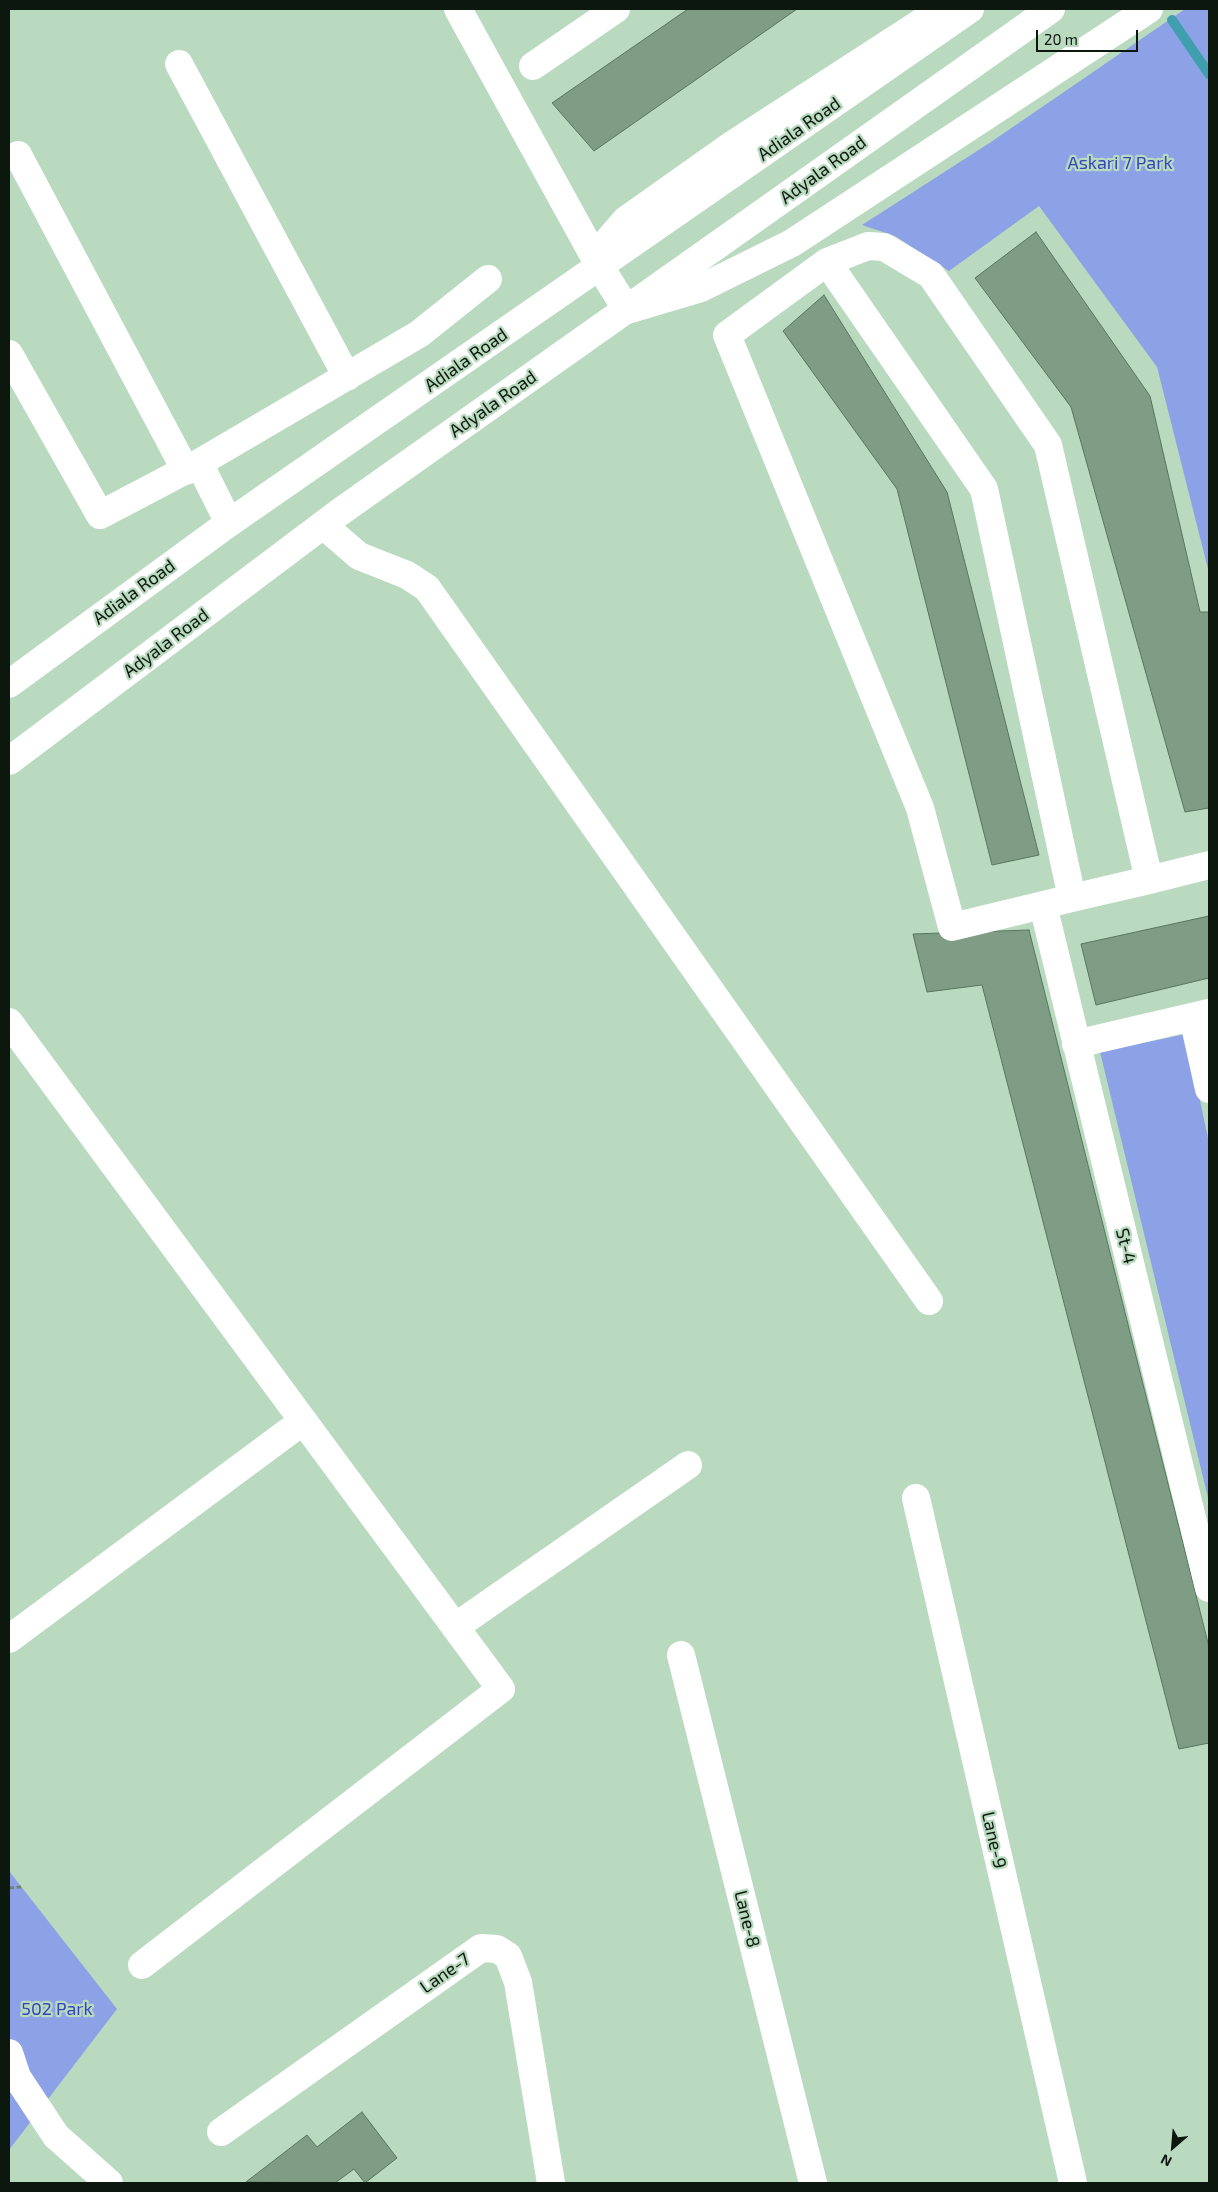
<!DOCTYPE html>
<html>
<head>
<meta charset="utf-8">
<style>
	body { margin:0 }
	#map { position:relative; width:1218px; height:2192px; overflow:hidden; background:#b9dabf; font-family:"Exo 2",sans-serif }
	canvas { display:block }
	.frame { position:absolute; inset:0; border:10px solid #0c180e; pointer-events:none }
	.north { position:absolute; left:1148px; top:2122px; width:50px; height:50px; -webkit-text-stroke:4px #b9dabf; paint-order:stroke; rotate:207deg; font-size:14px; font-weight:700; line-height:20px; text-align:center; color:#0c180e }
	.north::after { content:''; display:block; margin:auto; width:18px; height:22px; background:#0c180e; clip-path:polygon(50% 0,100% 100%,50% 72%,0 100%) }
	.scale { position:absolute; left:1036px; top:30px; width:102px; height:22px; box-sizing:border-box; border:2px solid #0c180e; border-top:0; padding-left:6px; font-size:15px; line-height:18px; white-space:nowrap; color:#0c180e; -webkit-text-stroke:4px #b9dabf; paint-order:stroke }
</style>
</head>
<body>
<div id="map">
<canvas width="1218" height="2192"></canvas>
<div class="frame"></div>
<div class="north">N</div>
<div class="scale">20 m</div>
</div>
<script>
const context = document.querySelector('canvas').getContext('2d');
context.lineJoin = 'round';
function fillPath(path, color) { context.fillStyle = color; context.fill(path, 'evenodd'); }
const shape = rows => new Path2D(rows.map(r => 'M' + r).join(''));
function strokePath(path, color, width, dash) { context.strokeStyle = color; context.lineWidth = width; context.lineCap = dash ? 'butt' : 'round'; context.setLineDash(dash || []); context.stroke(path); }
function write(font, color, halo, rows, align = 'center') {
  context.font = font + ' "Exo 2",sans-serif'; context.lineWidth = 4.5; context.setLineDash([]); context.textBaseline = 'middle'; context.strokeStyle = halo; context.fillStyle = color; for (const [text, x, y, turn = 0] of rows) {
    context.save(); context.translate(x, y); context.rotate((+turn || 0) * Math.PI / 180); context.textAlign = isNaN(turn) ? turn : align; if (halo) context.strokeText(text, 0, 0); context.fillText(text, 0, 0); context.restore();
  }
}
const green = shape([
	[1185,9,1209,9,1209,573,1157,367,1039,206,949,271,895,236,862,225,991,142],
	[1186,1034,1209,1143,1209,1502,1100,1052],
	[9,1871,117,2009,9,2150]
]);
const stream = shape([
	[1172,20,1209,74]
]);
const building = shape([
	[688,9,797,9,594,151,552,103,688,9],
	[1036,232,1150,396,1200,612,1209,612,1209,808,1185,812,1071,407,975,278,1036,232],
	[824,295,947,492,1039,855,992,865,897,489,783,331,824,295],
	[1209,916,1209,978,1096,1005,1081,944,1209,916],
	[1029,930,1209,1647,1209,1743,1179,1749,982,985,927,992,913,934,1029,930],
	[362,2112,397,2158,365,2183,354,2169,335,2183,246,2182,307,2135,317,2147,362,2112]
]);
const path = shape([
	[9,1888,21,1887]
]);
const minor = shape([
	[458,9,600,267,627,310,701,288,792,243,1149,9],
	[179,64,347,377],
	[533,66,616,9],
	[18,155,186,471],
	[827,262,984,489,1072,898],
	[600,267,606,243,626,220,732,145,942,9],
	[9,354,100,515,199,463,419,334,488,279],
	[199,463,229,523],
	[323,525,359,556,407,575,427,588,929,1301],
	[1149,880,1048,445,931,275,884,247,868,246,827,262,727,335,920,808,952,927,1043,905,1072,898,1149,880,1209,865],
	[1043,905,1209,1588],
	[1193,1017,1209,1089],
	[9,1022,501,1689,142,1965],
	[1076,1044,1209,1013],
	[916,1498,1073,2183],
	[455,1627,688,1465],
	[9,1639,303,1421],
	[681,1655,813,2183],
	[9,2053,17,2077,56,2136,109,2183],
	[221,2132,481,1948,497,1949,508,1956,518,1982,551,2183]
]);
const major = shape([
	[9,684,229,523,970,9],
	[9,761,340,512,1051,9]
]);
const streetNames = [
	["Adiala Road",799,129,-35],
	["Adyala Road",823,170,-36],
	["Adiala Road",466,360,-35],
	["Adyala Road",493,404,-35],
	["Adiala Road",134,592,-36],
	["Adyala Road",166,643,-37],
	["St-4",1126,1246,76],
	["Lane-9",994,1840,77],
	["Lane-8",747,1919,76],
	["Lane-7",445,1973,-35]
];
const parkNames = [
	["Askari 7 Park",1120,163],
	["502 Park",57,2009]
];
fillPath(green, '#8da2e6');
strokePath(stream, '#409faf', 10);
fillPath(building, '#7e9d84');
strokePath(building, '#58765e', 1);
strokePath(path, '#6d8571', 3, [5, 2.5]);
strokePath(minor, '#fff', 28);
strokePath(major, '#fff', 28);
write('18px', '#0c180e', '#b9dabf', streetNames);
write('18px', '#3446ba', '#b9dabf', parkNames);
</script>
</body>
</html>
